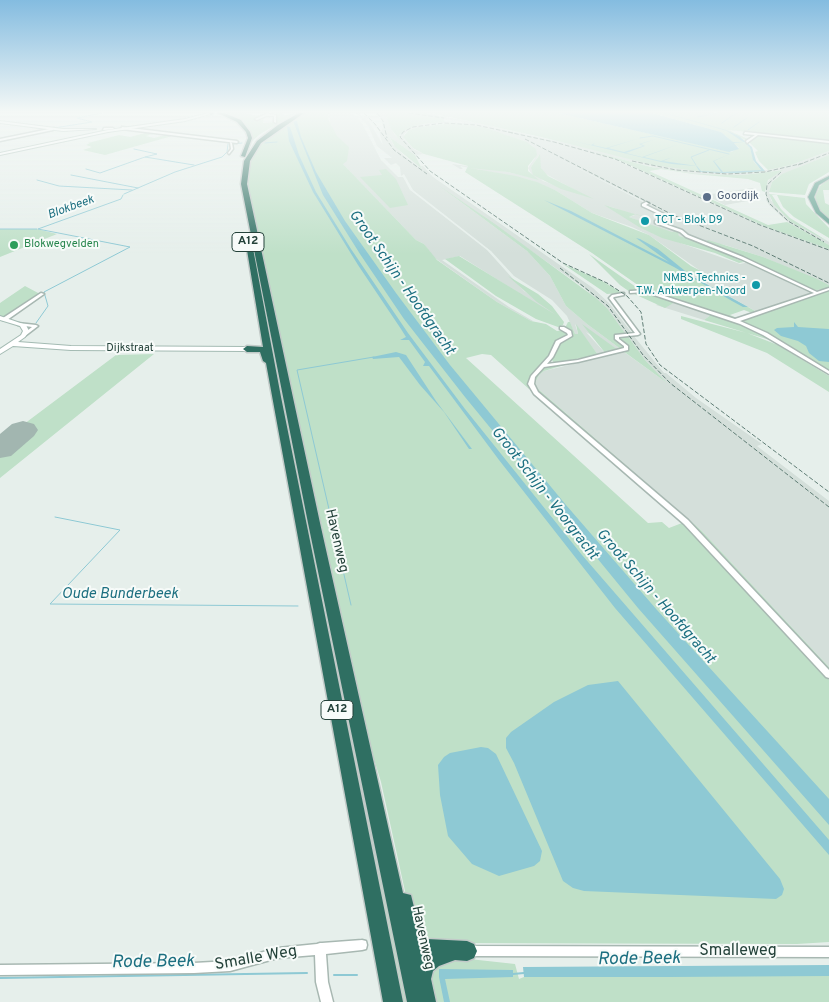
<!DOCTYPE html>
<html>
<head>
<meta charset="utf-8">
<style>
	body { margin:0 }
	canvas { display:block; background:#e6efeb }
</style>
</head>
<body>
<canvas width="829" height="1002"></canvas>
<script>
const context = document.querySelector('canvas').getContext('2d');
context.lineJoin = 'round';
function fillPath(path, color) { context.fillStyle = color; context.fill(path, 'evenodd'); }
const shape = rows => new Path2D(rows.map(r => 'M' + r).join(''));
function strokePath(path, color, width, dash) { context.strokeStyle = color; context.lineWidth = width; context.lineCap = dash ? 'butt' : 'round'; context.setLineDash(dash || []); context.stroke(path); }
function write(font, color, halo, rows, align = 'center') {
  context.font = font + ' Overpass,sans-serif'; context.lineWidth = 4; context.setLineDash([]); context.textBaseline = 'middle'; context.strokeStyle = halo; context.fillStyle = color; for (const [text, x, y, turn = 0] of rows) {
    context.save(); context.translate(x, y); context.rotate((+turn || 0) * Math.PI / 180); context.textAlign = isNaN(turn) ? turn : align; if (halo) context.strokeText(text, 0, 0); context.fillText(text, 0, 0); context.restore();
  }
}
const built = shape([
	[328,113,352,113,358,118,363,125,381,160,398,177,403,177,410,190,487,250,524,291,557,314,554,315,460,256,442,260,509,307,533,321,531,321,497,302,432,256,424,244,416,240,340,161],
	[356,113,359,113,370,123,383,145,379,131,363,113,372,120,381,132,383,128,381,119,375,113,385,113,394,134,400,139,399,135,402,131,415,126,441,122,468,123,407,113,452,118,426,113,431,113,578,146,742,173,768,170,791,165,829,151,829,155,777,177,772,182,769,192,771,200,779,211,801,227,829,242,829,245,790,224,769,205,766,200,766,185,771,177,781,170,743,175,697,174,657,168,604,155,764,226,829,249,829,285,763,257,725,245,703,242,682,237,629,217,635,215,608,206,655,234,740,264,749,262,817,293,759,313,691,275,702,272,649,235,632,227,592,213,555,190,530,180,460,166,463,169,460,169,452,164,508,172,534,178,528,168,535,158,533,146,524,141,473,125,448,123,430,124,409,130,404,134,404,139,415,150,424,154,415,155,391,138,388,134,393,144,403,155,422,169,421,166,423,166,433,177,593,288,609,303,632,333,625,333,607,308,584,288,442,188,527,251,550,276,566,306,587,324,622,350,618,350,586,332,606,354,598,355,575,324,578,334,575,334,567,316,552,300,514,276,491,251,413,190,404,174,401,176,400,167,396,163,391,165,384,158,392,158,377,146,368,126],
	[548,153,649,204,645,205,667,217,657,220,663,217,640,205,645,203],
	[539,155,541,168,544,173,588,197,543,181,531,167],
	[752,188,757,190,759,199,725,205,705,195],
	[666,298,712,314,704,320,656,305],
	[627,335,633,335,664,373,666,373,696,398,762,444,757,446,829,501,829,667,701,530,537,388,535,383,539,375,544,371,624,352,667,383,645,360]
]);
const green = shape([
	[222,113,243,113,261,116,256,119,264,120,263,123,276,122,277,115,275,113,285,113,282,114,285,115,296,113,260,134,248,145,250,134,246,126],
	[305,113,328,113,328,119,337,136,349,147,347,161,343,164,416,240,424,244,437,260,497,302,531,321,546,324,557,331,564,330,568,322,570,322,575,334,578,334,576,324,598,355,554,363,552,360,547,359,531,376,529,381,529,389,491,355,482,354,466,358,648,523,662,522,669,528,682,523,829,680,829,942,797,944,437,943,427,943,412,923,381,782,370,746,246,180,250,158,260,143,263,143,269,136],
	[385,113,426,113,447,117,443,119,445,122,423,124,405,130,399,135,400,140,391,129],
	[431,113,558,113,731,152,739,148,721,132,652,113,829,113,829,141,728,130,748,139,747,141,727,130,745,143,750,148,754,162,762,171,766,171,742,173,703,172,653,165,541,137],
	[453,123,483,127,527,142,536,149,537,155,528,166,528,171,539,180,508,172,470,168,516,176,537,182,555,190,592,213,649,235,691,266,703,272,692,276,757,312,752,313,744,310,730,315,737,318,733,319,642,288,592,253,465,172,468,166,424,154,413,148,403,137,409,130,418,127],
	[387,132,391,138,415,155,422,169,395,147],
	[145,133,152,134,146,136,154,138,165,135,172,136,105,155,83,150,92,147,86,145,90,143,88,143,119,135,130,137],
	[759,135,829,142,829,151,791,165,768,170,759,161,755,152,758,151,749,142],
	[594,152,651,167,697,174,743,175,783,170,768,180,765,192,762,191,760,183,748,179,693,174,661,169,649,171,768,225,787,222,829,245,829,249,764,226,623,162],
	[540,154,541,168,548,176,594,199,561,189,533,175,531,167],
	[829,155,829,172,809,184,805,195,769,192,772,182,782,174],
	[386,169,396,179,408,205,390,208,360,177,382,175,379,170],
	[829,179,829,190,823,190,825,203,829,205,829,219,820,210,815,197,820,186],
	[438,185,495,224,596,298,607,308,625,333,618,334,614,337,624,346,622,350,587,324,566,306,550,276,527,251],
	[769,194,805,198,806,204,829,228,829,238,794,217,783,207,777,195,772,195,781,209,790,218,829,242,791,222,774,205],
	[604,205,655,220,636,214,629,217,672,232,678,230,681,232,678,234,679,236,694,240,745,260,734,258,744,262,739,263,715,253,662,238,639,227],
	[0,229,37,229,57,234,0,257],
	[708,240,763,257,815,278,829,285,829,288,817,290,809,289,704,242],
	[589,254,636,287,637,290,630,292,620,285],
	[459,256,556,315,537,302,508,276,538,294,552,306,564,322,563,325,558,327,536,319,496,296,445,259],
	[563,264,602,281,622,293,607,294],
	[25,286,40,294,7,317,0,316,0,303],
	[829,289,829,371,739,321],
	[643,291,697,309,675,302,665,308,632,293],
	[712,314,758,331,829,374,770,340,704,320],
	[681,316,747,333,778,345,829,376,829,392,767,353,681,319],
	[582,324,618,350,606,354],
	[627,335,645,360,667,383,623,351,627,349,618,337],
	[272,351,275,351,407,1002,399,1002],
	[154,354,0,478,0,442,116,355],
	[571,363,544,371,539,375,535,383,537,388,701,530,829,667,829,673,700,534,541,396,535,388,534,377,543,367],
	[460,958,515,964,519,979,524,977,829,973,829,1002,429,1002,425,985,433,963]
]);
const water = shape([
	[558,113,652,113,721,132,733,142,743,142,727,131,664,113,666,113,726,130,739,136,752,147,756,161,765,171,737,173,721,173,700,172,696,166,672,164,661,162,569,140,591,145,595,143,593,145,606,148,640,138,608,148,624,152,643,146,639,144,656,139,641,144,645,146,626,153,642,157,679,144,644,157,661,161,673,157,663,161,697,166,701,171,721,172,713,161,730,154,714,161,723,172,761,170,753,160,750,148,744,142,734,143,739,149,729,152],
	[293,121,297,121,301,137,316,172,345,221,396,293,450,365,566,505,657,610,829,799,829,825,638,608,465,397,404,319,360,254,323,195],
	[287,126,290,127,299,155,316,192,351,249,408,333,465,409,582,555,829,840,829,855,615,608,499,460,429,366,423,366,425,362,409,340,400,340,406,337,401,329,358,265,313,192,289,141],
	[544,200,571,211,669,262,636,238,640,239,658,249,690,275,748,307,743,307,732,301,674,267],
	[794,322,798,327,829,329,829,362,819,361,809,353,806,346,798,341,781,336,774,330,777,328,794,327],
	[396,352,406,355,436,401,472,449,469,449,444,412,420,385,399,357,373,359,372,357],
	[618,681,780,879,784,889,782,895,776,899,584,891,573,888,563,881,514,763,506,748,506,738,511,732,554,702,588,685],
	[481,747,488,748,496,754,542,851,540,861,534,866,499,876,472,864,448,836,440,795,438,765,444,757,450,753],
	[829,965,829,976,670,977,524,977,523,967],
	[439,969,513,970,513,977,445,979,450,1002,444,1002,439,977]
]);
const streamFar1 = shape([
	[698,117,716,113],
	[722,123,736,113],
	[734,127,747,118],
	[54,128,92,122,77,118,102,113],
	[748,130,759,122],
	[640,138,653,136,729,154],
	[265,143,277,142],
	[233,144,242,143],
	[134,149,157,154,145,157,194,165],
	[696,165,691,157,709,150],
	[86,169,100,173,145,157],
	[71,175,138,188],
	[37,180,59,186,132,190],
	[124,194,175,172,222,157,227,152,228,144],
	[0,229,37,229],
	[36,323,48,306,44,292,130,247,38,229,121,199,123,195],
	[55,517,120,530,50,604,298,606],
	[351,605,297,370,374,357]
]);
const stream = shape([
	[513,974,524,973],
	[334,975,357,975],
	[0,978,307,973]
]);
const runway = shape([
	[23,421,34,424,38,430,34,436,11,456,0,458,0,434,12,424,23,421]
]);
const street = shape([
	[268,113,269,114,276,115,276,123,274,122,274,116,266,116,257,120,255,119,268,113],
	[122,127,237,141,238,142,237,143,121,129,122,127],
	[54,128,53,130,0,141,0,139,54,128],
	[104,128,113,128,114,129,103,130,104,128],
	[745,132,829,141,829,143,758,135,747,143,746,141,755,135,744,134,745,132],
	[230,142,232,143,233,149,229,154,228,153,231,149,230,142],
	[646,202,649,203,646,205,668,216,659,222,682,230,688,235,743,257,817,292,829,288,829,290,740,321,767,333,829,371,829,374,763,335,740,324,645,292,630,293,630,291,631,291,646,290,735,319,814,293,741,259,686,237,680,232,655,223,655,221,663,216,642,206,642,204,646,202],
	[41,293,44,294,7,320,3,320,3,318,41,293],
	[623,293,624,293,624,295,614,297,613,298,640,334,638,335,619,337,619,339,628,346,628,350,578,362,544,367,535,377,534,384,538,392,688,520,829,670,829,678,826,677,684,524,534,394,528,384,531,376,549,356,556,341,568,335,567,333,560,329,560,327,564,327,571,331,572,336,560,343,553,357,547,364,578,360,624,348,624,346,615,339,615,335,635,333,609,298,612,295,623,293],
	[18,323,36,325,38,326,25,336,23,335,23,334,32,327,18,325,18,323],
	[362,940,366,941,367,945,366,949,362,950,326,954,328,982,333,1002,321,1002,316,982,315,955,278,958,230,971,194,973,0,975,0,965,194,963,230,961,278,948,317,944,320,943,322,943,362,940],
	[470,946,829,947,829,957,470,956,466,955,465,951,466,947,470,946]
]);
const secondary = shape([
	[208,113,214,113,185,121,108,132,0,155,0,153,108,130,185,119,208,113],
	[0,121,63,129,96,129,63,131,0,123,0,121],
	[0,316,26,325,29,331,25,337,18,342,71,346,247,347,250,349,247,351,71,350,13,346,0,354,0,349,21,335,23,331,20,326,0,320,0,316]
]);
const primary = shape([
	[829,176,829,179,819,185,814,197,820,211,829,219,829,224,816,213,808,197,815,183,829,176]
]);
const highway = shape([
	[209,113,214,113,211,115,209,113],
	[218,113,224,113,241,120,250,132,252,138,245,157,241,156,248,138,246,132,237,122,218,113],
	[299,113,304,113,261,143,250,161,247,184,320,523,403,893,411,895,420,931,427,939,467,941,474,944,477,951,474,958,467,961,455,960,439,966,433,971,431,979,436,1002,407,1002,308,523,241,184,244,161,257,141,278,125,299,113],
	[248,236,251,238,281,397,403,1002,383,1002,266,363,263,361,260,352,247,352,243,349,247,346,263,347,245,238,248,236]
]);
const rail = shape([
	[364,113,375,124,394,150,427,174],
	[377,113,383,121,387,138],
	[409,113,444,118],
	[508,132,554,142,615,159,760,225,829,250],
	[513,133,476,125,444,123,413,127,403,132,400,137,430,171,563,263,607,283,627,296,641,312,646,344,660,365,829,492],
	[525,139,675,216,753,246,829,283],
	[632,161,676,170,727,174,765,172,804,163],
	[798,165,829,153],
	[781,172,767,185,766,194,769,203,788,221,824,242],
	[560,268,608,306,643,355,670,383,829,507]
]);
const markers = [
	[707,197,5,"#5c6f8a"],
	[645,221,5,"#0f9aa8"],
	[14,245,5,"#2e9e5b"],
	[756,285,5,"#0f9aa8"]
];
const farServicenames = [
	["Goordijk",717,197]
];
const farCulturenames = [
	["TCT - Blok D9",655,221],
	["NMBS Technics -",746,279,"right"],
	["T.W. Antwerpen-Noord",746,292,"right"]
];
const farLeisurenames = [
	["Blokwegvelden",24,245]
];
const farStreetnames = [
	["Dijkstraat",130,349]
];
const farWaternames = [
	["Blokbeek",71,208,-20]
];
const shields = [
	[248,242,32],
	[337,710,32]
];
const shieldNames = [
	["A12",248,242],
	["A12",337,710]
];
const streetNames = [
	["Havenweg",336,541,77],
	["Havenweg",422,938,78]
];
const waterNames = [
	["Groot Schijn - Hoofdgracht",401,283,55],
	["Groot Schijn - Voorgracht",544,494,52],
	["Oude Bunderbeek",120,595],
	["Groot Schijn - Hoofdgracht",655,597,49]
];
const nearStreetnames = [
	["Smalleweg",738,952],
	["Smalle Weg",256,959,-10]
];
const nearWaternames = [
	["Rode Beek",639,960,-1],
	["Rode Beek",153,963,-1]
];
fillPath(built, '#d4dfda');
fillPath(green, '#bfe0c8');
fillPath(water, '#8ec9d4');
strokePath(streamFar1, '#8ec9d4', 1);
strokePath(stream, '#8ec9d4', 2);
fillPath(runway, '#a2b6b0');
strokePath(street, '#a8b8b2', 3);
strokePath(secondary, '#a4bbb3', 2);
strokePath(primary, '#c2cac8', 2);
strokePath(highway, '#c2cac8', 3);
fillPath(street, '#fff');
fillPath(secondary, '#fff');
fillPath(primary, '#6aa596');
fillPath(highway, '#2f6f62');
strokePath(rail, '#5f7d75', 1, [4.5, 2]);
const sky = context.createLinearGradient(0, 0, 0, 254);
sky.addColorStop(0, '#84bce0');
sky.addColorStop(0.44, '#f4f8f6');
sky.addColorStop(1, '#f4f8f600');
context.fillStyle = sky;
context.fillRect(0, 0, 829, 254);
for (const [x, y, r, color] of markers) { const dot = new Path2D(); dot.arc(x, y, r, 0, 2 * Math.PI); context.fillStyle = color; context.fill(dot); strokePath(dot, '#f7fbf9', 2); }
write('11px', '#4e5e75', '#f7fbf9', farServicenames, 'left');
write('11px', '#0d838f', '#f7fbf9', farCulturenames, 'left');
write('11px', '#27864d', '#f7fbf9', farLeisurenames, 'left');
write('11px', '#24423a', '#f7fbf9', farStreetnames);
write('italic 12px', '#1c6f80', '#f7fbf9', farWaternames);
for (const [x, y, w] of shields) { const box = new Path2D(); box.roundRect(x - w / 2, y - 9.5, w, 19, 4); context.fillStyle = '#f7fbf9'; context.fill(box); strokePath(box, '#24423a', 1); }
write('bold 12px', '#24423a', null, shieldNames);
write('14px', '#24423a', '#f7fbf9', streetNames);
write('italic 15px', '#1c6f80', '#f7fbf9', waterNames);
write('16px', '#24423a', '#f7fbf9', nearStreetnames);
write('italic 18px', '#1c6f80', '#f7fbf9', nearWaternames);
</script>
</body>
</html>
